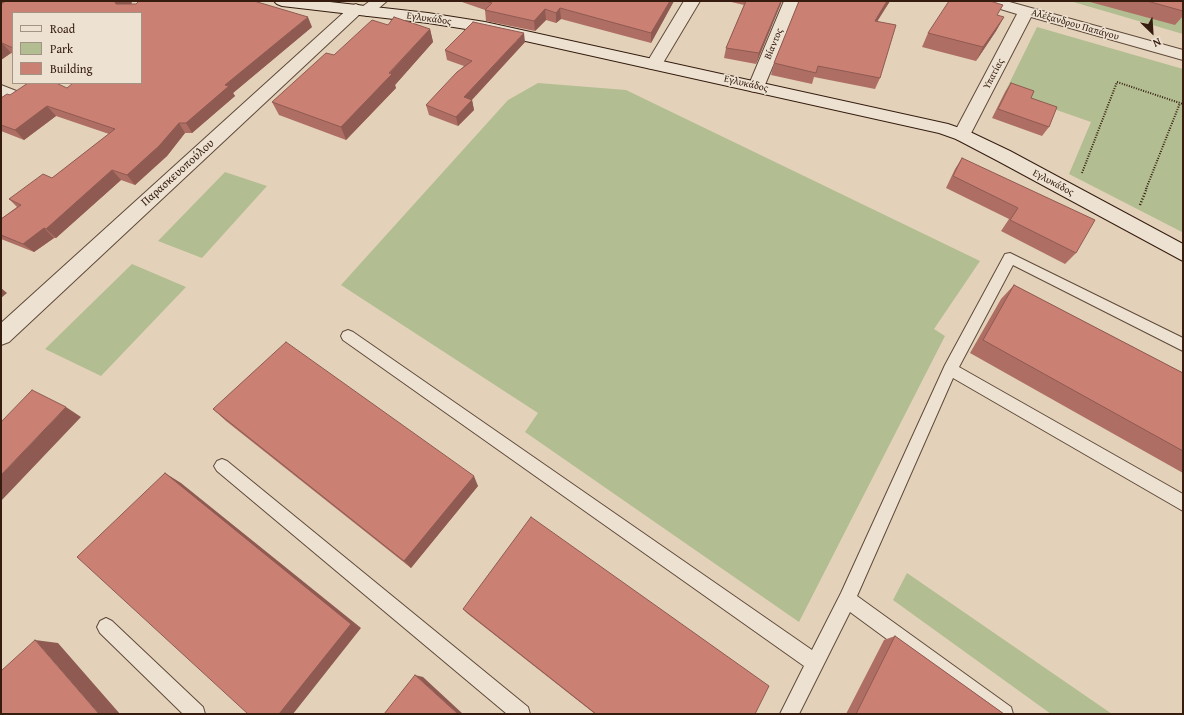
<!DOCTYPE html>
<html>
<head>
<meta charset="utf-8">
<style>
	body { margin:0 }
	#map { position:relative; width:1184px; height:715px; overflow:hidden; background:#e3d2b9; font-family:"Gentium Book Plus",serif }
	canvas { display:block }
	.frame { position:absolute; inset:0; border:2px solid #351c0f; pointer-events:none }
	.legend { position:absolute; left:12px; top:12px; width:130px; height:72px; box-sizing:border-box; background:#ede2d2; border:1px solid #a39384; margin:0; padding:5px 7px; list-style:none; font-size:12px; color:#351c0f }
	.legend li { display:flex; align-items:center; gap:8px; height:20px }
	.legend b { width:20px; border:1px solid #a39384 }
	.north { position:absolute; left:1132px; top:12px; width:40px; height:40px; -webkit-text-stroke:3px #ede2d2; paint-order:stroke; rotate:155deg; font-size:11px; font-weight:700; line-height:16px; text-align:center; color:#351c0f }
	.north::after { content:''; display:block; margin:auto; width:14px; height:18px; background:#351c0f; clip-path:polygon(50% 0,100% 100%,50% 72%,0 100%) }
</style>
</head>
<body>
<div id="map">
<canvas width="1184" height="715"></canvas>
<div class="frame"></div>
<ul class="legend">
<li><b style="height:5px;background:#ede2d2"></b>Road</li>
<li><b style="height:11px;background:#b2bd91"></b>Park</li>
<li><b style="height:11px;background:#cb8074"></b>Building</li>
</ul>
<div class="north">N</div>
</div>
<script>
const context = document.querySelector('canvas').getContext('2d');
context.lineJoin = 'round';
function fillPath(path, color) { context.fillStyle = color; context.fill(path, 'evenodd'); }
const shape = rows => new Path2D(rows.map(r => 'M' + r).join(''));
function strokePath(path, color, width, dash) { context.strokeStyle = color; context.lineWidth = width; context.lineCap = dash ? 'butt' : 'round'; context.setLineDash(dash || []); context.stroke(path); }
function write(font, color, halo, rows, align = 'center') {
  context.font = font + ' "Gentium Book Plus",serif'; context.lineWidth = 3; context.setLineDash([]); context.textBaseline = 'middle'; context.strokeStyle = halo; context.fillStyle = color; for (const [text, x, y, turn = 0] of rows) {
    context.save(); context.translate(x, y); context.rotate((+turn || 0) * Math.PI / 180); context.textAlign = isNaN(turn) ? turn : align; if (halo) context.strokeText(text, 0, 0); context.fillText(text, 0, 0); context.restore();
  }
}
const green = shape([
	[1071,1,1183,1,1183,34,1070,1],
	[1037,27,1183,69,1183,226,1182,232,1069,174,1091,122,1005,92],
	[538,83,626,90,980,261,934,329,945,336,799,622,525,432,538,413,341,285,508,100],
	[225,172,267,186,202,258,158,241],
	[132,264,186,287,101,376,45,349],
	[907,573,1112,714,1051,714,893,600]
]);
const pathFar1 = shape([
	[1082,173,1117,82,1183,104],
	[1146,189,1180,103]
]);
const path = shape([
	[1140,205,1147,188]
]);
const lane = shape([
	[1010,253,1183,338,1183,351,1013,265,959,367,1183,494,1183,511,953,378,857,596,1011,707,1013,714,989,714,850,612,799,714,780,714,804,666,343,340,341,336,343,332,348,330,353,332,812,650,841,593,945,365,1005,254,1010,253],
	[222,459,227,461,528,707,530,714,507,714,217,471,214,466,217,461,222,459],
	[106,618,112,621,203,707,205,714,183,714,100,633,97,627,100,621,106,618]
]);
const street = shape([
	[370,1,387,1,372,14,367,16,361,13,9,342,1,345,1,323,351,6,356,4,362,7,370,1],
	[684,1,700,1,660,68,654,69,648,68,646,64,684,1],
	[784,1,800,1,764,87,762,91,756,92,750,91,748,87,784,1],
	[981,1,1006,1,1183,50,1183,60,1031,17,968,139,962,141,956,139,953,135,1017,14,984,4,981,1],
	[1,85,19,92,21,96,19,100,13,102,1,97,1,85]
]);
const secondary = shape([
	[274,1,321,1,428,13,485,22,948,124,968,131,1010,151,1183,244,1183,261,998,161,956,139,939,133,485,32,428,23,282,6,277,4,274,1]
]);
const wall = shape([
	[1,1,132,3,131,4,312,27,233,93,235,96,192,133,185,133,167,156,135,185,121,180,56,238,54,238,34,252,1,239,1,219,17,207,9,199,52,178,109,134,56,116,24,140,1,131,1,98,10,95,67,88,141,83,141,13,13,13,13,54,11,53,1,60],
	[459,1,674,1,651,43,561,19,556,23,546,20,535,31,486,21,485,10],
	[727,1,782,1,756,64,724,58,726,48,744,5],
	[799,1,890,1,877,22,880,78,875,89,814,77,812,84,771,75,774,63],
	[1090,1,1183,1,1183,16,1175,25,1090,2],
	[1004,17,996,31,976,61,922,47,928,33],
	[388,25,430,29,433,42,395,85,396,88,346,140,279,115,272,102,334,55],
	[525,42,472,100,474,110,458,126,429,115,426,105,464,66,447,60,445,50],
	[1011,83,1049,127,1042,136,992,118,1005,92],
	[962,158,1076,253,1065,264,1001,231,1009,219,946,188,955,169],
	[1014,285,1183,373,1183,473,970,353,1001,299],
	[213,409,478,486,411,568,226,421],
	[463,609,755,714,595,714,468,614],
	[895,636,1004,714,846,714,884,640]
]);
const shadedWall = shape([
	[1,1,7,1,1,4],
	[116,1,131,1,132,3,122,12,116,4,115,2],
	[670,1,674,1,651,43,651,33],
	[781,1,782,1,756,64,759,53],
	[887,1,890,1,870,32,875,21],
	[560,8,561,19,556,23,556,13],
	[545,9,546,20,535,31,534,21],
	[308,17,312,27,233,93,235,96,192,133,186,123,225,85],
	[1004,17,996,31,976,61,983,47],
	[430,29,433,42,395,85,396,88,346,140,341,127],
	[524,33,525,42,466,106,472,100,474,110,458,126,456,117,464,97],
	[2,43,11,53,1,60,1,44],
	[47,106,56,116,24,140,15,130],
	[179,123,185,133,167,156,135,185,127,175],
	[112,170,121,180,56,238,46,229],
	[44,228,54,238,34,252,23,244],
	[1,288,7,293,1,298],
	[66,407,81,417,1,501,1,475],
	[165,473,181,483,361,628,293,714,279,714],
	[474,476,478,486,411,568,404,561],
	[35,640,58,643,120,714,99,714],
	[415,675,423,677,463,714,458,714]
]);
const building = shape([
	[6,1,116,1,115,2,116,4,136,4,139,1,254,1,308,17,225,85,229,86,186,123,179,123,159,146,127,175,112,170,46,229,44,228,23,244,1,235,1,219,21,205,9,199,43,174,52,178,115,129,47,106,15,130,1,125,1,98,7,94,10,95,28,83,56,83,67,88,73,83,141,83,141,13,13,13,13,48,2,43,1,44,1,4,6,1],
	[485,1,670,1,651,33,560,8,556,13,545,9,534,21,485,10,492,3,485,1],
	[746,1,781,1,759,53,726,48,746,1],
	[799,1,887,1,875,21,896,25,880,78,818,66,816,73,774,63,799,1],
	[949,1,990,1,1003,5,997,15,1004,17,983,47,928,33,949,1],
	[1147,1,1183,1,1183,11,1147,1],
	[394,17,430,29,389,73,392,74,341,127,272,102,326,53,334,55,372,20,388,25,394,17],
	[473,22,524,33,464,97,472,100,456,117,426,105,457,72,472,61,445,50,473,22],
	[1011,83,1034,91,1031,98,1057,107,1049,127,998,109,1011,83],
	[962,158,1095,220,1076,253,1010,220,1018,208,953,176,962,158],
	[1014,285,1183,373,1183,451,983,340,1014,285],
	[286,342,474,476,404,561,213,409,286,342],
	[32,390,66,407,1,475,1,422,32,390],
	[165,473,351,624,279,714,248,714,77,557,165,473],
	[531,517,769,686,755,714,596,714,463,609,531,517],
	[895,636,1004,714,856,714,895,636],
	[35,640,99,714,1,714,1,671,35,640],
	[415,675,458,714,384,714,415,675]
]);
const farStreetnames = [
	["Εγλυκάδος",429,19,8],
	["Αλέξανδρου Παπάγου",1075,25,16],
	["Βίαντος",774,44,-67],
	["Υπατίας",994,74,-62],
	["Εγλυκάδος",746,84,13],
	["Εγλυκάδος",1053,183,28]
];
const streetNames = [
	["Παρασκευοπούλου",178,173,-42]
];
fillPath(green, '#b2bd91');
strokePath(lane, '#604a3a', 2);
strokePath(street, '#604a3a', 2);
strokePath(secondary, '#351c0f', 2);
strokePath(pathFar1, '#351c0f', 2, [1, 1.5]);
strokePath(path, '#351c0f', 2.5, [1, 2]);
fillPath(lane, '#ede2d2');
fillPath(street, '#ede2d2');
fillPath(secondary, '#ede2d2');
fillPath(wall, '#af6e64');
fillPath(shadedWall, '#8e5a51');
fillPath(building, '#cb8074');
strokePath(building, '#8e5a51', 1);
write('10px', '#351c0f', '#ede2d2', farStreetnames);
write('12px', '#351c0f', '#ede2d2', streetNames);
</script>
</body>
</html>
